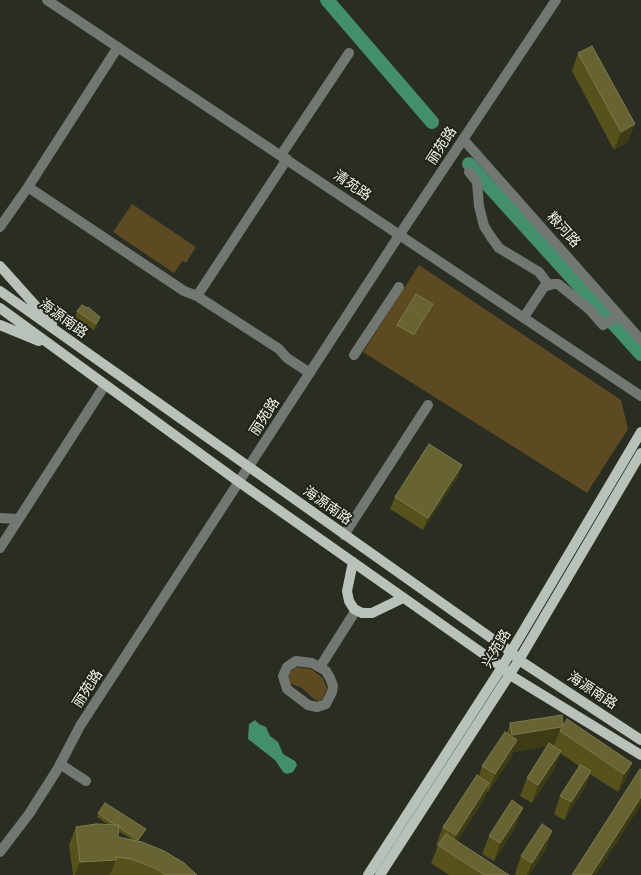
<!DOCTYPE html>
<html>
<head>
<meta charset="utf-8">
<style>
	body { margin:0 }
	canvas { display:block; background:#292d22 }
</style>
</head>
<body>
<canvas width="641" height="875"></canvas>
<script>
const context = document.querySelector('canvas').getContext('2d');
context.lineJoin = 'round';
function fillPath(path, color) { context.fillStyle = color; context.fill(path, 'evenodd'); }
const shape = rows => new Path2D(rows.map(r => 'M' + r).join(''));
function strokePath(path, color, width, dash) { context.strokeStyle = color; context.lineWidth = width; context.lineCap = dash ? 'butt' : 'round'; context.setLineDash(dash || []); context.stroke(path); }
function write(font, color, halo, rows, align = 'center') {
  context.font = font + ' "Archivo Narrow","Noto Sans SC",sans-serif'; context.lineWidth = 4; context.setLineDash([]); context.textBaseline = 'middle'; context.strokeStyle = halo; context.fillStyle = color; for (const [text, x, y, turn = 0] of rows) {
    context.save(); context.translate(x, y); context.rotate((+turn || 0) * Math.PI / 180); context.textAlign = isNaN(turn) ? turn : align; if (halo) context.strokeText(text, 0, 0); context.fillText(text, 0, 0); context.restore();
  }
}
const green = shape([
	[132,204,196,247,186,263,182,261,174,273,113,232],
	[419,265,621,400,628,429,587,493,363,352],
	[297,667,311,669,323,678,327,689,323,698,319,701,315,700,302,688,287,682,290,672]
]);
const water = shape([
	[255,720,259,724,266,727,270,736,278,742,283,754,295,761,297,765,293,772,287,774,283,772,275,760,248,739,249,724]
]);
const river = shape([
	[327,0,432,122],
	[469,164,641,354]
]);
const minor = shape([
	[47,0,641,396],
	[463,139,641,340],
	[281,155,349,53],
	[469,172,477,182,479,206,484,226,491,237,499,248,539,272,548,284],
	[28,187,184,291,197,296,279,349,287,358,310,373],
	[0,227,28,187,118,47],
	[197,296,287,159],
	[524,317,544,287,553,284,558,284,589,309,603,325,619,315],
	[354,355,399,287],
	[0,518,18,519],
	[344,535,428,405],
	[0,548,105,385],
	[296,661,312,663,326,671,330,678,333,686,332,692,326,704,317,707,308,705,287,689,283,676,287,667,296,661],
	[320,667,356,610],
	[60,764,86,781],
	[0,852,29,814,57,770,80,726,400,234,556,0]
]);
const major = shape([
	[0,266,52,324],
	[0,291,511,652,519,660,641,740],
	[0,308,239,482,502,667,510,675,641,755],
	[0,325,39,341],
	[353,562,347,591,349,601,354,609,362,613,372,613,403,598],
	[368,875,502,667,641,432],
	[380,875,519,660,641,453]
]);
const wall = shape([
	[578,53,628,142,614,150,572,71],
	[433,304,432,307,413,338,396,328,397,325],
	[77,311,98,323,94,330,75,317],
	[462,465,458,477,423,530,390,509,395,497],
	[510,723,562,728,632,763,625,781,618,792,590,774,584,789,564,820,554,814,560,796,579,766,560,753,554,769,532,803,520,796,527,778,547,746,513,752,511,758,488,792,487,791,483,801,457,841,509,875,449,875,431,863,438,846,436,845,443,827,479,776,482,766,507,733],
	[98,813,144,832,138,841,197,875,73,875,69,845,76,827,109,825,97,817],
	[118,831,133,840,118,837],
	[516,826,494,861,482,854,489,836],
	[552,831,546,849,529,875,517,875,515,874,521,856]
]);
const shadedWall = shape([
	[635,124,628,142,614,150,621,132],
	[433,304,432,307,413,338,414,335],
	[100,317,98,323,94,330,96,324],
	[462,465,458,477,423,530,428,518],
	[563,724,554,745,513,752,511,758,488,792,495,774,506,753,512,735],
	[561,751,554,769,532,803,538,785],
	[632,763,625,781,618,792,624,774],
	[591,771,584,789,564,820,571,802],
	[489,783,483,801,449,853,456,835],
	[641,797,641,805,596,875,591,875],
	[523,808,516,826,494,861,500,843],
	[146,829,144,832,137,843,138,840],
	[552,831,546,849,529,875,527,875,532,863],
	[116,860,110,875,75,875,80,862]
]);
const building = shape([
	[592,46,635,124,621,132,578,53,592,46],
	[416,294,433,304,414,335,397,325,416,294],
	[82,305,87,308,88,307,100,317,96,324,77,311,82,305],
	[429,444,462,465,428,518,395,497,429,444],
	[562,715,563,724,561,727,512,735,510,723,562,715],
	[567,719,632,763,624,774,560,731,567,719],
	[505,732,517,740,495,774,482,766,505,732],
	[549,743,561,751,538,785,527,778,549,743],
	[580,765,591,771,571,802,560,796,580,765],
	[640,769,641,770,641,797,591,875,572,875,640,769],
	[477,775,489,783,456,835,443,827,477,775],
	[512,800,523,808,500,843,489,836,512,800],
	[105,803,146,829,138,840,119,827,119,825,115,825,98,813,105,803],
	[96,824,119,825,118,837,142,842,164,851,184,863,197,875,165,875,157,869,131,859,116,857,116,860,80,862,76,827,96,824],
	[542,824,552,831,532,863,521,856,542,824],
	[446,834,509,875,484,875,438,845,446,834]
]);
const streetNames = [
	["丽苑路",442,146,-57],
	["清苑路",352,186,34],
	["粮河路",563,230,48],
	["海源南路",63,319,36],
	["丽苑路",265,417,-57],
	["海源南路",327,506,35],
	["兴苑路",497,649,-59],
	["丽苑路",88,689,-57],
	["海源南路",592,691,33]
];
fillPath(green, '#5e4a22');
fillPath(water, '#428e6d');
strokePath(river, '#428e6d', 14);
strokePath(minor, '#727772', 10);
strokePath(major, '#b9c2b8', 10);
fillPath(wall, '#57521c');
fillPath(shadedWall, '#3e3c15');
fillPath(building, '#686333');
strokePath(building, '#7d7a4f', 1);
write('14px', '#eff2ea', '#202319', streetNames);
</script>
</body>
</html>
